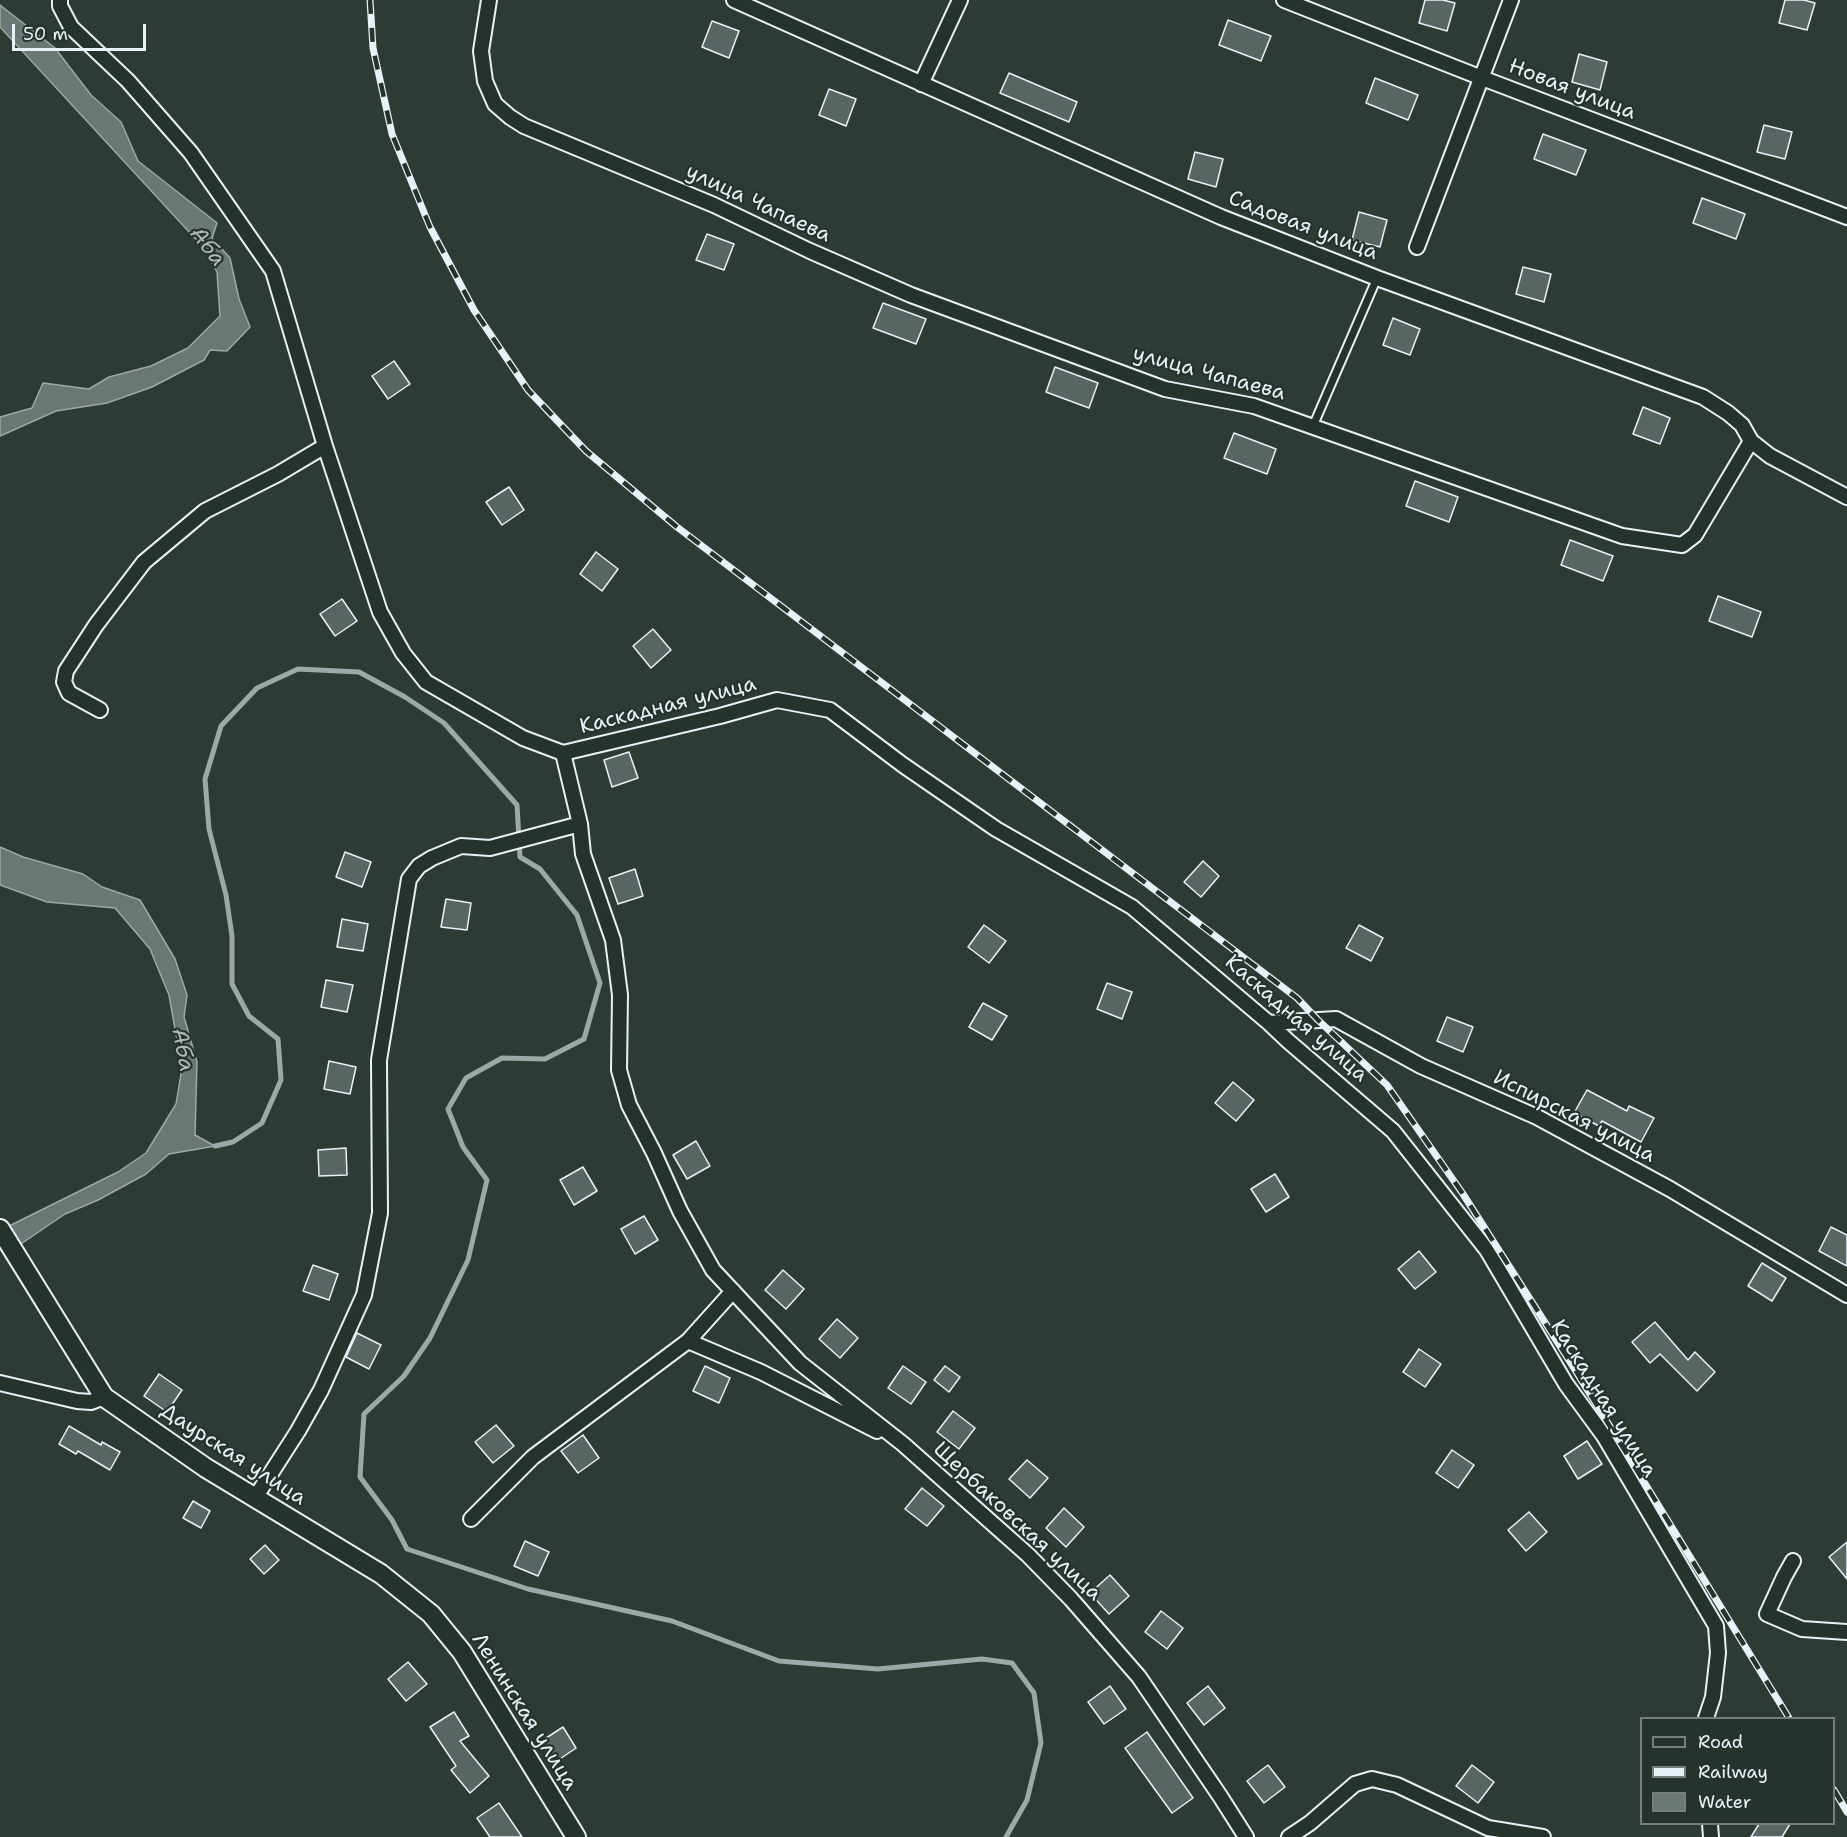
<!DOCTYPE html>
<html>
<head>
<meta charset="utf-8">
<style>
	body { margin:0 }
	#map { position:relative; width:1847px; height:1837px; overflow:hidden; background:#2e3b35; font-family:"Shantell Sans",sans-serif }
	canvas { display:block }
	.legend { position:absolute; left:1640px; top:1717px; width:195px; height:108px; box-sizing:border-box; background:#26332d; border:2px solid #747f7e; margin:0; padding:8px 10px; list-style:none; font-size:18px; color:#e8f1f8 }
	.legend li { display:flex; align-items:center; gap:12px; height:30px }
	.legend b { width:30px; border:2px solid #747f7e }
	.scale { position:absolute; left:12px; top:24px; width:134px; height:27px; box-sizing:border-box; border:3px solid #e8f1f8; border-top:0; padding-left:8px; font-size:18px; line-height:21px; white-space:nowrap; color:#e8f1f8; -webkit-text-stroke:4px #26332d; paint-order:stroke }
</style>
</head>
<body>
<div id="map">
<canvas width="1847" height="1837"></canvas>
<ul class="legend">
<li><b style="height:8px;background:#26332d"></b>Road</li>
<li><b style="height:8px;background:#e8f1f8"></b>Railway</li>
<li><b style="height:16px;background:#6b7775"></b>Water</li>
</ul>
<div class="scale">50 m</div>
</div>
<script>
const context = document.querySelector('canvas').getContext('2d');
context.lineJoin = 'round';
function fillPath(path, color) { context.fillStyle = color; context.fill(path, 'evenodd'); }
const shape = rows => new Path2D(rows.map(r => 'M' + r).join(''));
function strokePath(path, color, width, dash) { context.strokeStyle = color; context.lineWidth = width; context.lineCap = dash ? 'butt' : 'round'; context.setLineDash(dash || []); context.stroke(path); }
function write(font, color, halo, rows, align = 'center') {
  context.font = font + ' "Shantell Sans",sans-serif'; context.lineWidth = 4.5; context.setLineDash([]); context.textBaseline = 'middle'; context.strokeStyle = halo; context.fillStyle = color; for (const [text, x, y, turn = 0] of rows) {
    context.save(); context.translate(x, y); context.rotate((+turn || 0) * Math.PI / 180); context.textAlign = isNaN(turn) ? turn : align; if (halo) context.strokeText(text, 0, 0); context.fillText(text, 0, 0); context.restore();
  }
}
const water = shape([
	[0,5,55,48,91,95,121,122,138,161,217,223,212,238,230,258,239,299,250,327,227,351,210,350,204,360,152,387,107,403,56,411,0,436,0,417,32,408,43,383,89,389,109,377,151,366,188,348,220,316,217,272,203,247,0,27,0,5],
	[0,847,23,857,83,874,102,887,140,900,175,959,187,995,184,1017,197,1062,195,1135,215,1146,169,1154,146,1174,98,1200,65,1214,18,1246,7,1227,118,1172,146,1153,176,1104,182,1068,169,995,150,949,115,908,47,902,0,885,0,847]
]);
const stream = shape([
	[215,1146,233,1142,262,1123,281,1080,278,1039,249,1016,232,984,232,936,226,895,209,829,205,779,221,726,257,688,298,669,359,672,405,697,444,723,517,805,520,857,540,869,577,915,600,983,584,1039,545,1059,502,1058,466,1078,448,1109,463,1147,487,1180,468,1260,430,1338,404,1376,364,1414,360,1477,392,1520,407,1549,528,1589,672,1621,779,1661,878,1669,982,1659,1012,1663,1034,1693,1041,1743,1027,1800,1006,1837]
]);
const building = shape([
	[1425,0,1443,0,1455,3,1447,31,1419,23,1425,0],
	[1785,0,1804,0,1815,3,1807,30,1779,23,1785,0],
	[1228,20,1271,36,1261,61,1219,45,1228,20],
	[712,21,739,31,729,58,702,47,712,21],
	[1579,54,1607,62,1600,90,1572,82,1579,54],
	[1009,73,1077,102,1069,122,1000,93,1009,73],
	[1375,78,1418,95,1408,120,1366,103,1375,78],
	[829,89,856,99,846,126,819,115,829,89],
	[1764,125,1792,132,1785,159,1757,152,1764,125],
	[1543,134,1586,150,1576,175,1534,159,1543,134],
	[1195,152,1223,159,1216,187,1188,179,1195,152],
	[1702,198,1745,214,1736,239,1693,223,1702,198],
	[1359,212,1387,220,1380,247,1352,240,1359,212],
	[707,234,734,244,724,270,696,260,707,234],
	[1523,267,1551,274,1544,302,1516,294,1523,267],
	[883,303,926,319,916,344,873,328,883,303],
	[1393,318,1420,329,1410,355,1383,345,1393,318],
	[394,361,410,384,388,399,372,376,394,361],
	[1055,367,1098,383,1089,408,1046,392,1055,367],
	[1643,407,1670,418,1660,444,1633,434,1643,407],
	[1234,433,1276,449,1267,474,1224,458,1234,433],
	[1415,481,1458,497,1449,522,1406,506,1415,481],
	[509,487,524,510,502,525,486,502,509,487],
	[1570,540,1613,556,1603,581,1561,565,1570,540],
	[596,552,618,569,602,591,580,574,596,552],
	[1718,596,1761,612,1752,637,1709,621,1718,596],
	[342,599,357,621,335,636,320,614,342,599],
	[653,629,671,650,651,668,633,646,653,629],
	[629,752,638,778,612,787,604,760,629,752],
	[345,852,371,862,362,887,336,877,345,852],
	[1203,861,1219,876,1201,897,1184,882,1203,861],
	[635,869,643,896,618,904,609,878,635,869],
	[446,899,471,903,467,930,441,927,446,899],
	[342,919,368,924,363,951,337,947,342,919],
	[984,925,1006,941,989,963,968,947,984,925],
	[1359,925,1383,938,1371,961,1346,948,1359,925],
	[326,980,353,985,347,1012,321,1007,326,980],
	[1107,983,1132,992,1122,1019,1097,1009,1107,983],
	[983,1003,1007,1016,992,1040,969,1027,983,1003],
	[1447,1017,1473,1027,1463,1052,1437,1041,1447,1017],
	[329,1061,356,1067,350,1094,324,1089,329,1061],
	[1233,1082,1254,1100,1236,1121,1215,1103,1233,1082],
	[1587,1090,1627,1111,1629,1106,1654,1118,1641,1142,1602,1121,1599,1126,1574,1113,1587,1090],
	[696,1141,710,1166,687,1179,673,1155,696,1141],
	[346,1148,347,1175,319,1176,318,1150,346,1148],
	[583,1167,597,1191,574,1205,560,1180,583,1167],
	[1275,1174,1289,1197,1266,1212,1251,1189,1275,1174],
	[644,1216,658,1240,635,1254,621,1229,644,1216],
	[1831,1227,1847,1235,1847,1266,1819,1251,1831,1227],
	[1419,1251,1436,1272,1415,1289,1398,1269,1419,1251],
	[1762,1263,1786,1278,1772,1301,1748,1286,1762,1263],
	[313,1265,338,1274,329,1300,303,1291,313,1265],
	[783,1270,804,1289,786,1309,765,1290,783,1270],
	[837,1319,858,1338,840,1358,819,1339,837,1319],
	[1655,1322,1688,1360,1695,1352,1715,1372,1697,1391,1660,1354,1650,1363,1632,1342,1655,1322],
	[357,1333,381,1345,369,1369,346,1357,357,1333],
	[1419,1349,1441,1364,1425,1387,1403,1372,1419,1349],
	[705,1366,730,1378,719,1403,693,1391,705,1366],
	[903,1366,926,1382,911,1404,888,1388,903,1366],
	[945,1366,960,1377,949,1392,934,1380,945,1366],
	[159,1374,182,1390,167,1412,144,1396,159,1374],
	[953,1411,975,1428,959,1449,937,1432,953,1411],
	[496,1425,514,1446,493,1463,475,1442,496,1425],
	[69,1426,101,1445,102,1442,120,1452,110,1470,78,1451,76,1454,59,1444,69,1426],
	[583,1435,599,1458,578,1473,561,1451,583,1435],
	[1587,1441,1602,1464,1578,1479,1564,1456,1587,1441],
	[1452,1450,1474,1465,1458,1488,1436,1473,1452,1450],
	[1027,1460,1048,1478,1030,1498,1009,1479,1027,1460],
	[922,1488,944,1506,927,1526,905,1509,922,1488],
	[193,1501,210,1511,201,1528,183,1518,193,1501],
	[1064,1508,1084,1527,1066,1547,1046,1528,1064,1508],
	[1529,1512,1547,1532,1526,1551,1508,1530,1529,1512],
	[525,1541,549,1552,538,1576,514,1566,525,1541],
	[1847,1542,1847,1579,1829,1557,1847,1542],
	[265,1545,279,1560,264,1574,250,1559,265,1545],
	[1110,1575,1129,1596,1109,1614,1090,1593,1110,1575],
	[1161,1611,1183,1628,1167,1649,1145,1632,1161,1611],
	[408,1662,427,1684,406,1701,388,1679,408,1662],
	[1110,1686,1126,1709,1104,1724,1088,1702,1110,1686],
	[1208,1686,1225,1708,1204,1725,1187,1703,1208,1686],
	[454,1712,469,1736,460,1741,489,1776,470,1793,451,1770,456,1766,430,1727,454,1712],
	[563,1727,576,1748,554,1763,540,1742,563,1727],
	[1147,1732,1193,1798,1172,1813,1125,1748,1147,1732],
	[1268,1765,1285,1787,1264,1803,1247,1781,1268,1765],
	[1472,1765,1494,1782,1478,1803,1456,1786,1472,1765],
	[499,1803,522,1837,490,1837,477,1818,499,1803],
	[1759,1824,1790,1824,1782,1837,1751,1837,1759,1824]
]);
const service = shape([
	[1313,426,1377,278]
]);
const minor = shape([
	[60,0,60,6,71,27,128,81,191,153,273,271,325,446],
	[489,0,481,51,485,81,495,104,510,117,524,126,714,205,810,251,911,295,1165,389,1254,406,1622,536,1682,545,1695,535,1751,441],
	[734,0,1221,217,1377,278,1703,397,1728,413,1742,425,1751,441,1770,456,1847,497],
	[1284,0,1482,78,1847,217],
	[921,84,960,0],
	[1417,247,1511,0],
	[100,710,69,693,64,682,66,671,96,625,144,562,205,511,278,474,325,446,380,612,403,653,426,682,523,738,563,753,580,824,490,848,461,846,432,858,419,866,409,879,379,1060,380,1213,364,1295,321,1390,298,1431,255,1498],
	[563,753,720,716,777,700,830,710,903,765,996,829,1132,907,1269,1023,1288,1041,1393,1131,1487,1250,1566,1384,1604,1436,1716,1626,1718,1653,1713,1697,1706,1718],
	[580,824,583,854,613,940,620,995,619,1070,629,1105,654,1153,680,1211,713,1270,800,1363,903,1444,1028,1555,1071,1599,1139,1677,1220,1796,1246,1837],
	[1269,1023,1336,1019,1421,1066,1537,1117,1670,1189,1847,1295],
	[688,1341,761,1372,877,1431],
	[0,1383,77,1401,91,1402,104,1397],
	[471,1519,533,1457,688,1341,733,1291],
	[1793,1561,1784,1577,1767,1614,1802,1629,1847,1632],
	[1710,1824,1711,1837],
	[1289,1837,1310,1823,1355,1784,1372,1779,1397,1785,1488,1828,1543,1837]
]);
const tertiary = shape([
	[0,1229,104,1397,206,1468,381,1574,431,1614,462,1652,576,1837]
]);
const rail = shape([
	[370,0,373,48,392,134,430,227,474,310,528,390,586,451,677,527,1297,998,1318,1020,1387,1085,1463,1194,1574,1368,1789,1718],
	[1834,1790,1847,1812]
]);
const streetNames = [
	["Новая улица",1572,90,21],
	["улица Чапаева",758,204,25],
	["Садовая улица",1303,226,21],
	["улица Чапаева",1209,374,15],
	["Каскадная улица",668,706,-14],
	["Каскадная улица",1296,1019,41],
	["Испирская улица",1574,1117,27],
	["Каскадная улица",1603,1399,58],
	["Даурская улица",233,1455,33],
	["Щербаковская улица",1017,1522,43],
	["Ленинская улица",524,1712,58]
];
const waterNames = [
	["Аба",207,247,52],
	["Аба",182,1050,79]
];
fillPath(water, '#6b7775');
strokePath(water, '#9da8a9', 1.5);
strokePath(stream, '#9da8a9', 5);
fillPath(building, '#596563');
strokePath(building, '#e8f1f8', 1.5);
strokePath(service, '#e8f1f8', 11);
strokePath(minor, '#e8f1f8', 18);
strokePath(tertiary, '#e8f1f8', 22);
strokePath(service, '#26332d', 7);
strokePath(minor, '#26332d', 14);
strokePath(tertiary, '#26332d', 18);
strokePath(rail, '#e8f1f8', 7);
strokePath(rail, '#26332d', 4.5, [14]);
write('21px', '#e8f1f8', '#26332d', streetNames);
write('italic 22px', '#b0babd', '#26332d', waterNames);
</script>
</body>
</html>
